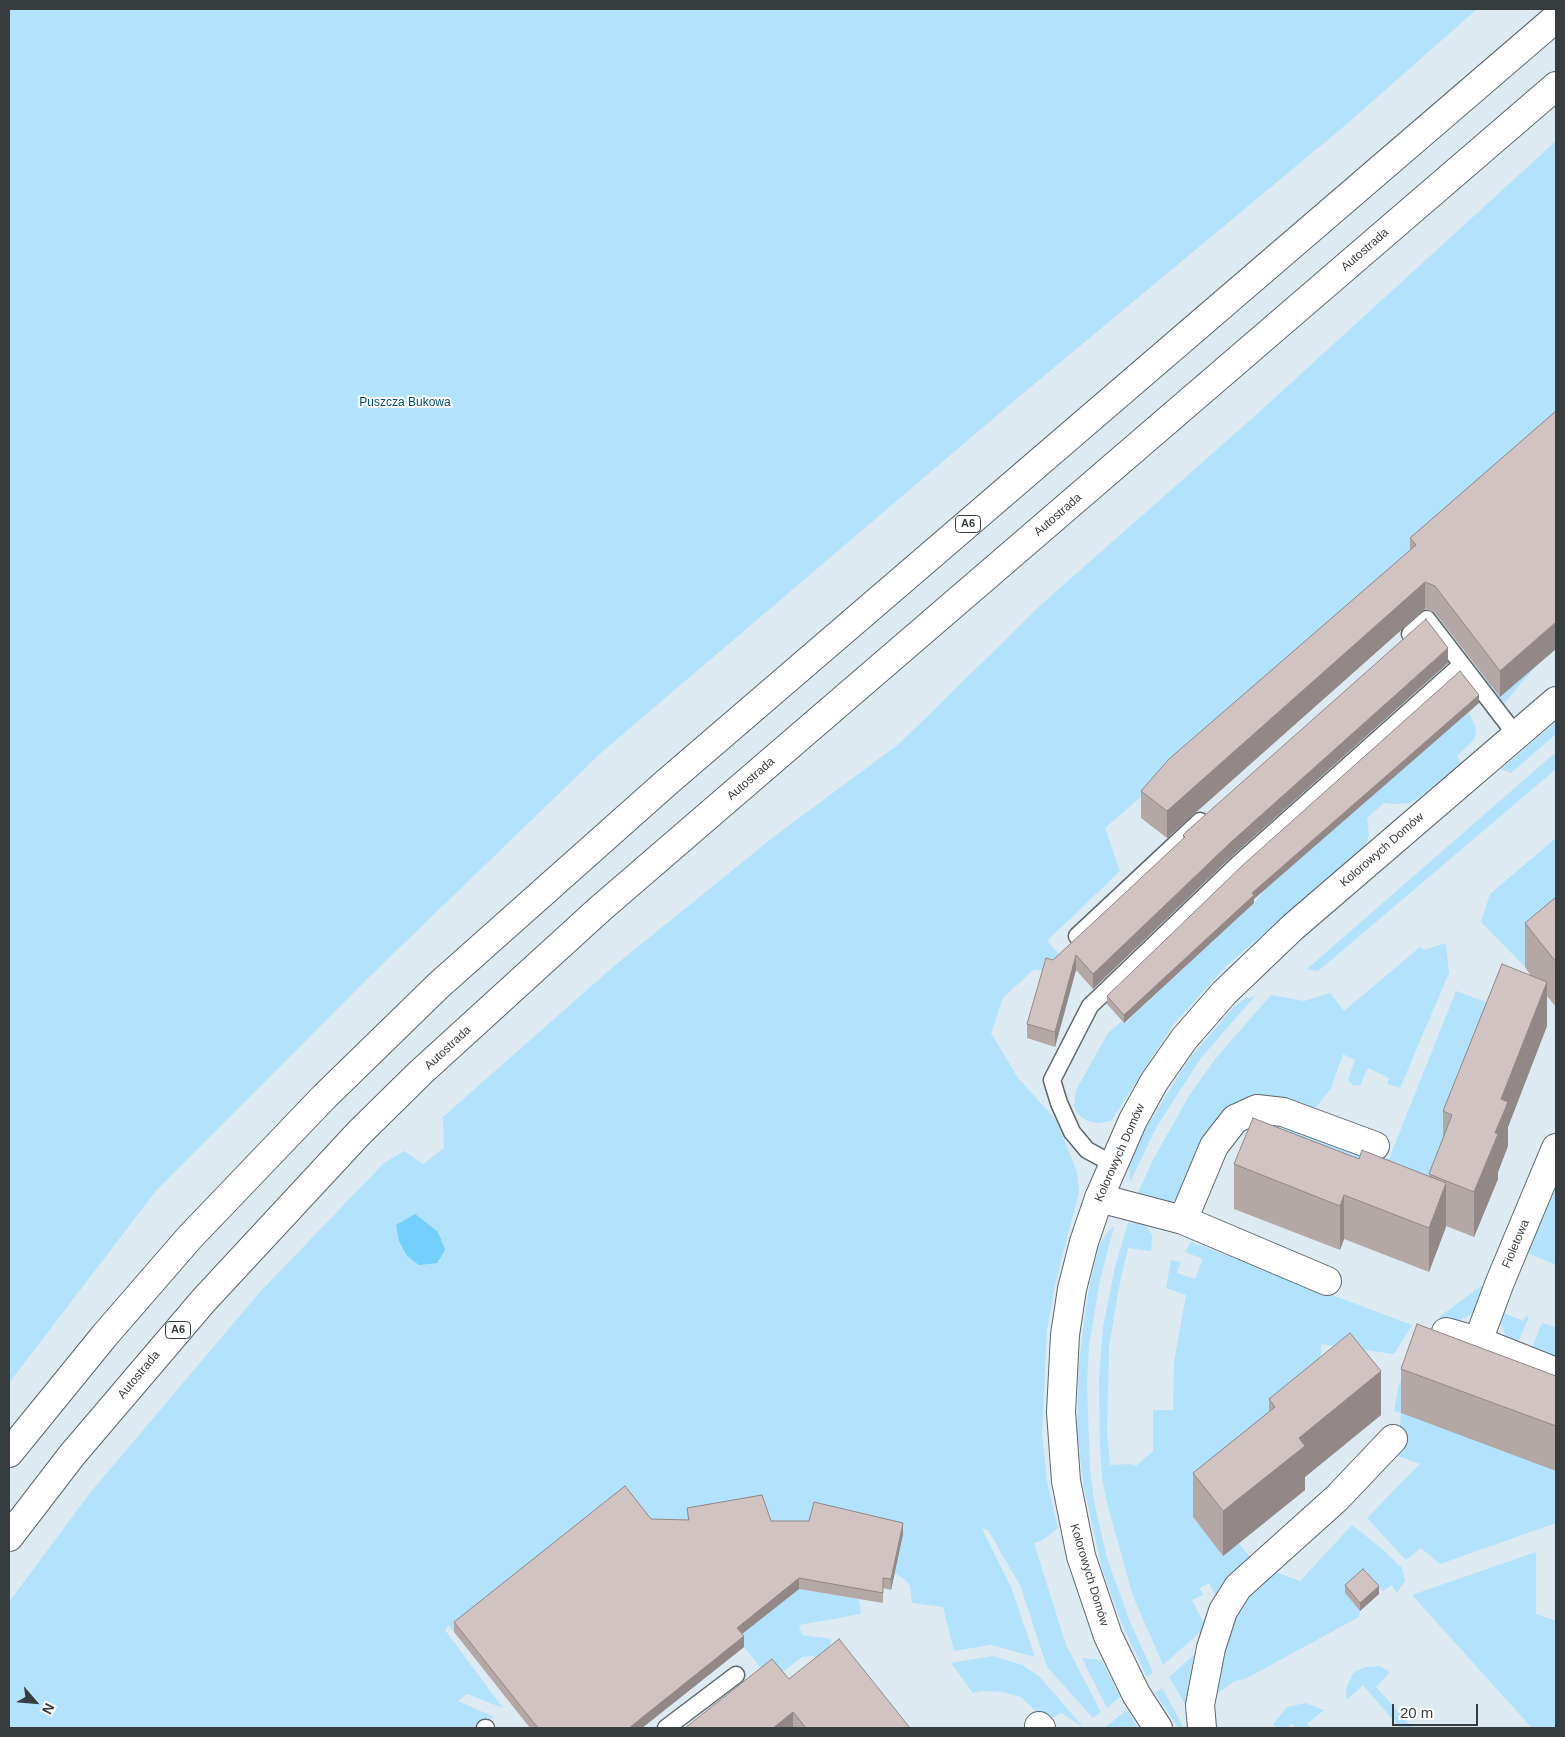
<!DOCTYPE html>
<html>
<head>
<meta charset="utf-8">
<style>
	body { margin:0 }
	#map { position:relative; width:1565px; height:1737px; overflow:hidden; background:#deeaf1; font-family:Helvetica,sans-serif }
	canvas { display:block }
	.frame { position:absolute; inset:0; border:10px solid #373c3e; pointer-events:none }
	.north { position:absolute; left:10px; top:1677px; width:50px; height:50px; -webkit-text-stroke:4px #fff; paint-order:stroke; rotate:117deg; font-size:14px; font-weight:700; line-height:20px; text-align:center; color:#373c3e }
	.north::after { content:''; display:block; margin:auto; width:18px; height:22px; background:#373c3e; clip-path:polygon(50% 0,100% 100%,50% 72%,0 100%) }
	.scale { position:absolute; left:1392px; top:1704px; width:86px; height:22px; box-sizing:border-box; border:2px solid #373c3e; border-top:0; padding-left:6px; font-size:15px; line-height:18px; white-space:nowrap; color:#373c3e; -webkit-text-stroke:4px #fff; paint-order:stroke }
</style>
</head>
<body>
<div id="map">
<canvas width="1565" height="1737"></canvas>
<div class="frame"></div>
<div class="north">N</div>
<div class="scale">20 m</div>
</div>
<script>
const context = document.querySelector('canvas').getContext('2d');
context.lineJoin = 'round';
function fillPath(path, color) { context.fillStyle = color; context.fill(path, 'evenodd'); }
const shape = rows => new Path2D(rows.map(r => 'M' + r).join(''));
function strokePath(path, color, width, dash) { context.strokeStyle = color; context.lineWidth = width; context.lineCap = dash ? 'butt' : 'round'; context.setLineDash(dash || []); context.stroke(path); }
function write(font, color, halo, rows, align = 'center') {
  context.font = font + ' Helvetica,sans-serif'; context.lineWidth = 4; context.setLineDash([]); context.textBaseline = 'middle'; context.strokeStyle = halo; context.fillStyle = color; for (const [text, x, y, turn = 0] of rows) {
    context.save(); context.translate(x, y); context.rotate((+turn || 0) * Math.PI / 180); context.textAlign = isNaN(turn) ? turn : align; if (halo) context.strokeText(text, 0, 0); context.fillText(text, 0, 0); context.restore();
  }
}
const green = shape([
	[9,9,1477,9,1348,123,1015,400,603,751,367,979,155,1192,9,1383],
	[1556,141,1556,438,1105,828,1120,871,1047,941,1060,955,1043,971,1034,969,1003,998,991,1033,1018,1078,1056,1120,1077,1172,1079,1189,1077,1200,1056,1280,1047,1330,1042,1433,1047,1481,1058,1528,1043,1540,1034,1543,1066,1645,1101,1712,1093,1718,1047,1667,1020,1585,988,1530,982,1529,1011,1587,1035,1657,991,1645,954,1651,943,1607,912,1603,910,1585,903,1578,894,1573,902,1533,689,1531,454,1632,449,1625,445,1630,503,1708,467,1694,458,1701,494,1717,480,1728,9,1728,9,1602,90,1493,259,1293,384,1163,404,1151,423,1164,444,1148,443,1117,613,967,776,835,899,744,1043,603,1256,415],
	[1449,628,1556,645,1556,649,1535,667,1503,705],
	[1469,712,1476,728,1475,738,1457,756,1461,763,1420,797,1409,803,1393,804,1384,803,1367,818,1369,835,1366,846,1226,966,1173,1025,1111,1121,1096,1123,1086,1120,1079,1115,1074,1106,1076,1090,1108,1033,1121,1022,1125,1023,1254,903,1268,886],
	[1556,722,1556,734,1511,773,1501,769],
	[1556,752,1556,769,1323,967,1318,971,1307,969],
	[1556,838,1556,942,1525,967,1481,922,1490,894],
	[1446,943,1449,973,1400,1088,1387,1084,1389,1078,1368,1068,1360,1085,1353,1086,1348,1080,1355,1060,1343,1054,1331,1088,1317,1106,1305,1110,1264,1103,1182,1195,1173,1201,1165,1204,1137,1195,1153,1160,1189,1096,1216,1058,1271,995,1304,1001,1330,993,1344,1011,1420,947,1424,950],
	[1456,991,1502,1008,1429,1219,1362,1195,1359,1204,1253,1162,1270,1115,1389,1159],
	[1255,996,1201,1058,1157,1126,1130,1182,1129,1166,1146,1128,1189,1059,1234,1007,1243,1000],
	[1556,1171,1556,1265,1523,1251],
	[1128,1223,1145,1224,1152,1235,1151,1251,1128,1248,1120,1282,1109,1346,1107,1433,1110,1465,1130,1464,1136,1466,1153,1451,1153,1410,1173,1410,1174,1362,1186,1295,1166,1288,1171,1260,1181,1262,1177,1273,1195,1279,1203,1259,1185,1252,1191,1242,1412,1325,1394,1354,1321,1344,1321,1358,1193,1517,1223,1555,1239,1543,1252,1560,1218,1601,1209,1583,1200,1588,1203,1595,1192,1600,1206,1627,1163,1665,1133,1596,1108,1507,1102,1478,1100,1444,1099,1378,1103,1327,1115,1267],
	[1114,1226,1100,1280,1089,1346,1087,1385,1090,1469,1094,1501,1107,1558,1130,1622,1153,1672,1147,1677,1121,1622,1102,1569,1084,1488,1077,1432,1079,1363,1088,1293,1099,1246,1106,1234],
	[1488,1281,1481,1310,1451,1324,1439,1317],
	[1502,1312,1523,1321,1526,1316,1529,1317,1517,1344,1509,1344,1499,1320],
	[1542,1323,1555,1327,1556,1324,1556,1363,1530,1353],
	[1420,1335,1556,1471,1556,1523,1440,1564,1421,1548,1406,1560,1367,1518,1420,1464,1398,1456,1401,1413,1394,1411,1398,1388],
	[1352,1525,1381,1548,1402,1568,1405,1581,1397,1593,1391,1585,1383,1591,1363,1577,1345,1593,1360,1611,1359,1617,1245,1679,1235,1681,1215,1695,1215,1675,1238,1603,1269,1570,1300,1581],
	[1536,1552,1536,1614,1556,1621,1556,1728,1532,1728,1412,1595],
	[799,1589,859,1599,861,1614,799,1625,802,1635,831,1639,829,1648,821,1658,812,1656,802,1657,771,1681,737,1638],
	[1202,1648,1189,1711,1169,1677],
	[993,1656,1022,1665,1039,1676,1083,1727,1061,1713,1047,1721,1021,1697,1003,1692,983,1691,973,1693,951,1663],
	[1082,1658,1101,1660,1120,1697,1107,1708],
	[1380,1666,1390,1672,1376,1687,1413,1728,1400,1728,1363,1685,1347,1700,1346,1689,1353,1673,1365,1667],
	[1162,1688,1184,1728,1178,1728,1155,1693],
	[1305,1703,1324,1710,1307,1724,1311,1728,1296,1728,1292,1724,1286,1728,1275,1728,1273,1724,1287,1707],
	[1127,1710,1138,1728,1104,1728]
]);
const water = shape([
	[415,1214,438,1232,445,1250,437,1263,419,1265,407,1256,399,1241,396,1225]
]);
const service = shape([
	[1410,634,1427,619,1516,735],
	[1077,936,1200,821],
	[1113,1164,1087,1150,1072,1132,1059,1103,1052,1080,1090,1006,1237,865,1461,665],
	[485,1728,486,1728],
	[666,1728,736,1675]
]);
const minor = shape([
	[1099,1198,1183,1220],
	[1327,1281,1183,1220,1214,1146,1235,1119,1257,1109,1283,1112,1375,1146],
	[1446,1332,1478,1341,1556,1372],
	[1478,1341,1500,1282,1556,1148],
	[1039,1726,1041,1728],
	[1202,1728,1200,1705,1211,1648,1223,1611,1238,1587,1337,1498,1393,1439]
]);
const tertiary = shape([
	[1158,1728,1136,1694,1108,1636,1081,1556,1066,1481,1061,1412,1065,1335,1072,1289,1084,1242,1099,1198,1133,1120,1154,1082,1184,1039,1224,993,1293,927,1556,701]
]);
const motorway = shape([
	[9,1453,105,1335,190,1237,324,1097,439,985,666,783,1556,18],
	[9,1537,72,1455,204,1300,359,1133,420,1073,601,908,717,808,1556,86]
]);
const wall = shape([
	[1556,411,1500,697,1435,613,1425,609,1167,838,1141,818,1141,791,1410,551,1410,538],
	[1448,663,1230,858,1093,989,1076,970,1055,1047,1027,1038,1027,1024,1053,960,1183,839,1183,835],
	[1479,703,1254,899,1254,903,1124,1023,1107,1004,1107,996],
	[1556,897,1556,1007,1547,996,1547,1026,1508,1127,1508,1146,1498,1172,1498,1179,1474,1237,1446,1226,1429,1272,1344,1239,1340,1250,1234,1209,1234,1164,1359,1159,1429,1176,1443,1139,1443,1111,1531,976,1525,967,1525,923],
	[1401,1369,1556,1376,1556,1471,1401,1413],
	[1269,1399,1381,1415,1305,1477,1305,1490,1223,1556,1193,1517,1193,1473,1269,1412],
	[687,1508,771,1521,903,1534,891,1590,883,1588,883,1603,799,1589,742,1634,744,1647,642,1728,530,1728,454,1632,454,1622,651,1519,688,1520],
	[1345,1585,1379,1594,1360,1611,1345,1593],
	[789,1679,910,1728,685,1728]
]);
const shadedWall = shape([
	[1425,582,1425,609,1167,838,1167,811],
	[1556,622,1556,649,1500,697,1500,671],
	[1448,648,1448,663,1230,858,1093,989,1093,974,1230,843],
	[1479,695,1479,703,1254,899,1254,903,1124,1023,1124,1015,1252,893],
	[1076,955,1076,970,1055,1047,1055,1032],
	[1547,982,1547,1026,1508,1127,1508,1146,1498,1172,1498,1179,1474,1237,1474,1192,1495,1133,1501,1099],
	[1446,1183,1446,1227,1429,1272,1429,1228],
	[1344,1195,1344,1239,1340,1250,1340,1206],
	[1381,1371,1381,1415,1305,1477,1305,1490,1223,1556,1223,1511,1299,1438],
	[903,1523,903,1534,891,1590,891,1579],
	[799,1578,799,1589,737,1638,737,1628],
	[1379,1586,1379,1594,1360,1611,1360,1603],
	[744,1636,744,1647,642,1728,629,1728],
	[793,1712,793,1728,773,1728]
]);
const building = shape([
	[1556,411,1556,622,1500,671,1435,586,1425,582,1167,811,1141,791,1169,759,1416,545,1410,538,1556,411],
	[1426,619,1448,648,1230,843,1093,974,1076,955,1055,1032,1027,1024,1046,958,1053,960,1185,837,1183,835,1186,832,1426,619],
	[1460,671,1479,695,1252,893,1254,895,1124,1015,1107,996,1244,864,1460,671],
	[1556,897,1556,962,1525,923,1556,897],
	[1502,964,1547,982,1501,1099,1508,1102,1495,1133,1498,1134,1474,1192,1429,1174,1452,1115,1443,1111,1502,964],
	[1253,1118,1359,1159,1362,1150,1446,1183,1429,1228,1344,1195,1340,1206,1234,1164,1253,1118],
	[1417,1324,1556,1376,1556,1426,1401,1369,1417,1324],
	[1350,1333,1381,1371,1299,1438,1305,1446,1223,1511,1193,1473,1275,1407,1269,1399,1350,1333],
	[625,1486,651,1519,689,1520,687,1508,762,1495,771,1521,809,1521,814,1502,903,1523,891,1579,883,1578,883,1593,799,1578,737,1628,744,1636,629,1728,538,1728,454,1622,625,1486],
	[1363,1569,1379,1586,1360,1603,1345,1585,1363,1569],
	[839,1639,910,1728,806,1728,793,1712,773,1728,685,1728,772,1659,789,1679,839,1639]
]);
const shields = [
	[968,524,25],
	[178,1330,25]
];
const shieldNames = [
	["A6",968,524],
	["A6",178,1330]
];
const streetNames = [
	["Autostrada",1365,250,-41],
	["Autostrada",1058,515,-41],
	["Autostrada",751,779,-41],
	["Kolorowych Domów",1382,850,-41],
	["Autostrada",448,1048,-43],
	["Kolorowych Domów",1120,1153,-66],
	["Fioletowa",1516,1244,-67],
	["Autostrada",139,1375,-50],
	["Kolorowych Domów",1089,1575,73]
];
const parkNames = [
	["Puszcza Bukowa",405,403]
];
fillPath(green, '#b2e2fc');
fillPath(water, '#74cffd');
strokePath(service, '#5c666c', 19);
strokePath(minor, '#5c666c', 30);
strokePath(tertiary, '#5c666c', 30);
strokePath(motorway, '#5c666c', 30);
strokePath(service, '#fff', 16);
strokePath(minor, '#fff', 28);
strokePath(tertiary, '#fff', 28);
strokePath(motorway, '#fff', 28);
fillPath(wall, '#b4a8a7');
fillPath(shadedWall, '#928888');
fillPath(building, '#d1c3c2');
strokePath(building, '#928888', 1);
for (const [x, y, w] of shields) { const box = new Path2D(); box.roundRect(x - w / 2, y - 8.5, w, 17, 4); context.fillStyle = '#fff'; context.fill(box); strokePath(box, '#373c3e', 1); }
write('bold 11px', '#373c3e', null, shieldNames);
write('12px', '#373c3e', '#fff', streetNames);
write('12px', '#004f6d', '#fff', parkNames);
</script>
</body>
</html>
